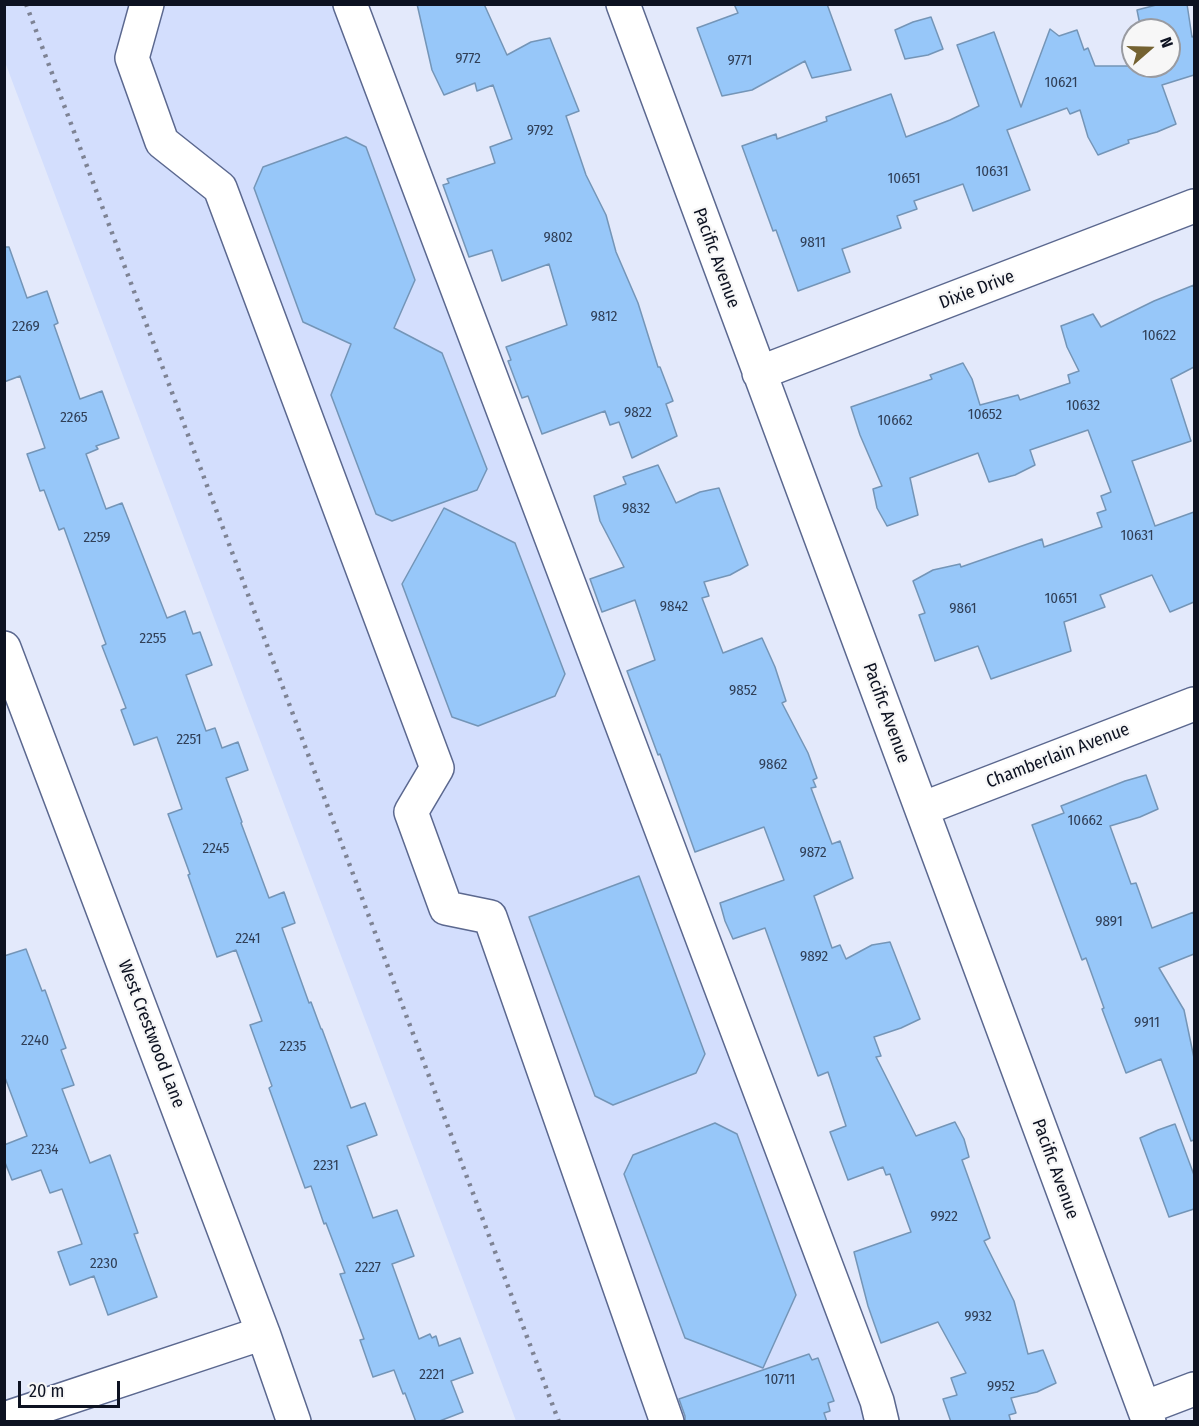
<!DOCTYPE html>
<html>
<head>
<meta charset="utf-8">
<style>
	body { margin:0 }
	#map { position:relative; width:1199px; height:1426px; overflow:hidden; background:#e3e9fb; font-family:"Fira Sans Condensed",sans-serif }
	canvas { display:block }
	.frame { position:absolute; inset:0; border:6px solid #0d1221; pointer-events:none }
	.north { position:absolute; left:1121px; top:18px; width:60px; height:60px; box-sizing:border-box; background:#f7f7f7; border:2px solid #999ba1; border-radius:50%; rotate:70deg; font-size:16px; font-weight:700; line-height:24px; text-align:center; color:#0d1221 }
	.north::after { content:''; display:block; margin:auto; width:21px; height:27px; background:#746231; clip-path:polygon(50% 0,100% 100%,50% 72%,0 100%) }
	.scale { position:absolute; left:18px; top:1381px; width:102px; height:27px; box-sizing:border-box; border:3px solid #0d1221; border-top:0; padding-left:8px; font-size:18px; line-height:21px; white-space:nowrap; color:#0d1221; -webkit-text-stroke:4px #f7f7f7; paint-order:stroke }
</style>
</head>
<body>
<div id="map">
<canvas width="1199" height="1426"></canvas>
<div class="frame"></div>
<div class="north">N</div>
<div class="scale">20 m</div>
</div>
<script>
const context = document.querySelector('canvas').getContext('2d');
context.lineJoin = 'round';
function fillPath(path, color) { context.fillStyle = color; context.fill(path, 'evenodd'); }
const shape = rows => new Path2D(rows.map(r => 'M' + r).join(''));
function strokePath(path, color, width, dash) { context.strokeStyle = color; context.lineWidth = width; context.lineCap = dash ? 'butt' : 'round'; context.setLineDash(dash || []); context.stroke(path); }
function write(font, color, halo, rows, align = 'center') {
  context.font = font + ' "Fira Sans Condensed",sans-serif'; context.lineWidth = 4.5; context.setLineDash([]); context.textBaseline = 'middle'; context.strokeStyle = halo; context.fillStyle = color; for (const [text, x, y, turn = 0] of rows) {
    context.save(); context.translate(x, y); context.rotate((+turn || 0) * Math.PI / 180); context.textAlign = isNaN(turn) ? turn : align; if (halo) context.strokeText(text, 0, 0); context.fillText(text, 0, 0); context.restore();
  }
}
const built = shape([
	[5,5,365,5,899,1421,516,1421,5,62]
]);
const building = shape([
	[417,4,484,4,507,55,531,42,550,38,579,111,566,116,586,175,606,215,616,252,638,303,658,367,660,367,673,401,666,404,677,436,632,458,619,422,610,425,605,411,542,434,528,396,522,398,508,361,511,360,506,347,567,325,549,264,502,281,492,250,469,257,443,185,449,183,447,179,495,163,490,147,512,139,493,85,477,91,475,83,444,95,432,70,417,4],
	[734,4,827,4,851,70,812,78,805,61,752,90,722,96,697,28,738,13,734,4],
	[1160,4,1187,4,1192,37,1194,36,1194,75,1162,85,1176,124,1157,132,1128,140,1129,143,1098,155,1088,137,1080,110,1070,114,1067,108,1007,130,1030,190,973,211,963,184,914,201,917,209,897,216,901,228,842,249,850,272,798,291,776,230,773,231,742,146,776,134,777,139,827,121,826,117,891,94,906,137,950,120,979,106,957,45,994,32,1021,107,1050,29,1059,36,1077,30,1084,50,1088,48,1095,66,1169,66,1169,30,1141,30,1137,10,1160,4],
	[931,17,943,49,928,55,905,59,895,30,913,22,931,17],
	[346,137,366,147,415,280,394,328,442,353,487,469,477,490,392,521,376,514,331,395,351,344,303,322,254,188,263,167,346,137],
	[4,247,9,247,27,298,47,291,58,323,54,325,80,399,102,391,119,438,96,446,98,449,86,454,106,509,122,503,167,618,185,611,193,634,200,632,212,665,186,675,206,731,215,728,222,748,238,742,248,770,226,778,242,822,241,823,269,898,284,892,295,923,282,928,309,1003,311,1002,321,1029,322,1029,351,1108,365,1103,377,1135,347,1146,373,1218,397,1210,414,1256,392,1264,419,1339,430,1334,432,1338,436,1336,439,1346,460,1338,473,1373,451,1381,463,1412,437,1422,416,1422,405,1393,403,1394,394,1370,373,1377,360,1340,364,1339,340,1274,345,1273,326,1223,324,1224,311,1186,305,1188,269,1088,272,1086,250,1025,262,1021,236,950,217,957,188,875,190,874,168,814,182,809,157,737,134,745,121,710,126,708,102,646,106,644,64,528,59,530,44,490,40,491,27,454,45,448,20,376,4,382,4,247],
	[1194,285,1194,367,1171,379,1191,441,1132,461,1155,526,1194,512,1194,602,1170,612,1152,575,1100,595,1105,607,1064,622,1071,651,991,679,978,646,935,661,919,615,925,613,913,581,933,570,960,564,961,567,1042,539,1044,547,1102,527,1097,513,1106,510,1101,496,1111,492,1088,430,1030,450,1035,465,1015,475,989,482,978,453,910,478,918,515,887,526,877,508,873,489,882,486,860,435,851,407,932,379,930,375,963,363,972,379,980,405,1018,395,1020,400,1070,383,1068,375,1079,371,1067,347,1061,326,1093,314,1101,327,1154,301,1194,285],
	[658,465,676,503,700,492,719,488,748,565,730,575,704,582,709,596,702,598,723,653,762,638,775,667,786,701,782,703,808,753,817,778,813,780,816,787,811,788,832,844,840,841,853,878,814,896,832,948,840,945,846,959,872,945,890,942,920,1019,901,1028,874,1037,881,1056,876,1057,916,1136,955,1122,964,1139,969,1157,962,1160,990,1238,984,1241,1014,1301,1028,1354,1043,1350,1056,1383,1037,1392,1011,1398,1016,1413,1009,1415,1011,1422,951,1422,943,1399,957,1395,951,1378,966,1373,938,1322,881,1343,868,1306,854,1252,911,1232,890,1174,886,1175,883,1167,848,1180,830,1132,846,1126,828,1072,818,1076,765,928,733,939,725,921,720,903,784,880,764,827,695,852,660,754,658,755,627,671,655,660,635,600,602,612,590,579,624,567,600,521,594,496,626,484,623,477,658,465],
	[444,508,515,543,565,674,555,696,478,726,452,717,402,584,444,508],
	[1146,775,1158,809,1140,817,1110,826,1131,884,1136,883,1152,928,1194,912,1194,954,1159,968,1184,1010,1194,1058,1194,1140,1191,1141,1161,1059,1126,1073,1102,1009,1104,1008,1086,958,1082,960,1032,825,1064,813,1061,806,1125,781,1146,775],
	[639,876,705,1054,696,1073,613,1105,595,1096,529,917,639,876],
	[26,949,42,991,45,990,66,1048,61,1050,74,1085,62,1089,90,1163,110,1155,138,1233,134,1234,157,1297,108,1315,94,1276,70,1285,58,1252,82,1244,62,1189,50,1193,41,1170,12,1180,4,1160,4,1145,27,1136,4,1075,4,956,26,949],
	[715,1123,737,1134,796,1295,763,1368,685,1338,624,1174,633,1155,715,1123],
	[1175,1124,1194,1175,1194,1209,1169,1217,1140,1138,1158,1130,1175,1124],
	[809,1354,812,1360,818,1358,834,1401,828,1403,830,1411,824,1413,827,1422,685,1422,685,1416,679,1399,809,1354]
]);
const minor = shape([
	[147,4,132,58,162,142,220,188,437,768,411,812,446,908,490,917,667,1422],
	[350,4,877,1401,882,1422],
	[623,4,1149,1422],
	[759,373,1194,206],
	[4,648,263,1333,294,1422],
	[922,809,1194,704],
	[1144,1408,1194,1389],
	[4,1419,263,1333]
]);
const rail = shape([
	[26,4,559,1422]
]);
const numberNames = [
	["9772",468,59],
	["9771",740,61],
	["10621",1061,83],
	["9792",540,131],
	["10631",992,172],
	["10651",904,179],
	["9802",558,238],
	["9811",813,243],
	["9812",604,317],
	["2269",26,327],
	["10622",1159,336],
	["10632",1083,406],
	["9822",638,413],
	["10652",985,415],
	["2265",74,418],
	["10662",895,421],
	["9832",636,509],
	["10631",1137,536],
	["2259",97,538],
	["10651",1061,599],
	["9842",674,607],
	["9861",963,609],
	["2255",153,639],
	["9852",743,691],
	["2251",189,740],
	["9862",773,765],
	["10662",1085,821],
	["2245",216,849],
	["9872",813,853],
	["9891",1109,922],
	["2241",248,939],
	["9892",814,957],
	["9911",1147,1023],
	["2240",35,1041],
	["2235",293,1047],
	["2234",45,1150],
	["2231",326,1166],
	["9922",944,1217],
	["2230",104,1264],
	["2227",368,1268],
	["9932",978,1317],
	["2221",432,1375],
	["10711",780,1380],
	["9952",1001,1387]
];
const streetNames = [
	["Pacific Avenue",716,258,70],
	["Dixie Drive",977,290,-21],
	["Pacific Avenue",886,713,70],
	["Chamberlain Avenue",1058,756,-21],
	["West Crestwood Lane",151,1034,69],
	["Pacific Avenue",1055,1169,70]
];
fillPath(built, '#d3defd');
fillPath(building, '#97c7f9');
strokePath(building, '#7495b7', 1.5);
strokePath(minor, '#5b688f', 36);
strokePath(minor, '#fff', 33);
strokePath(rail, '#7e8394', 4.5, [3, 6]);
write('15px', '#303f57', null, numberNames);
write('18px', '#0d1221', '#f7f7f7', streetNames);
</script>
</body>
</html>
